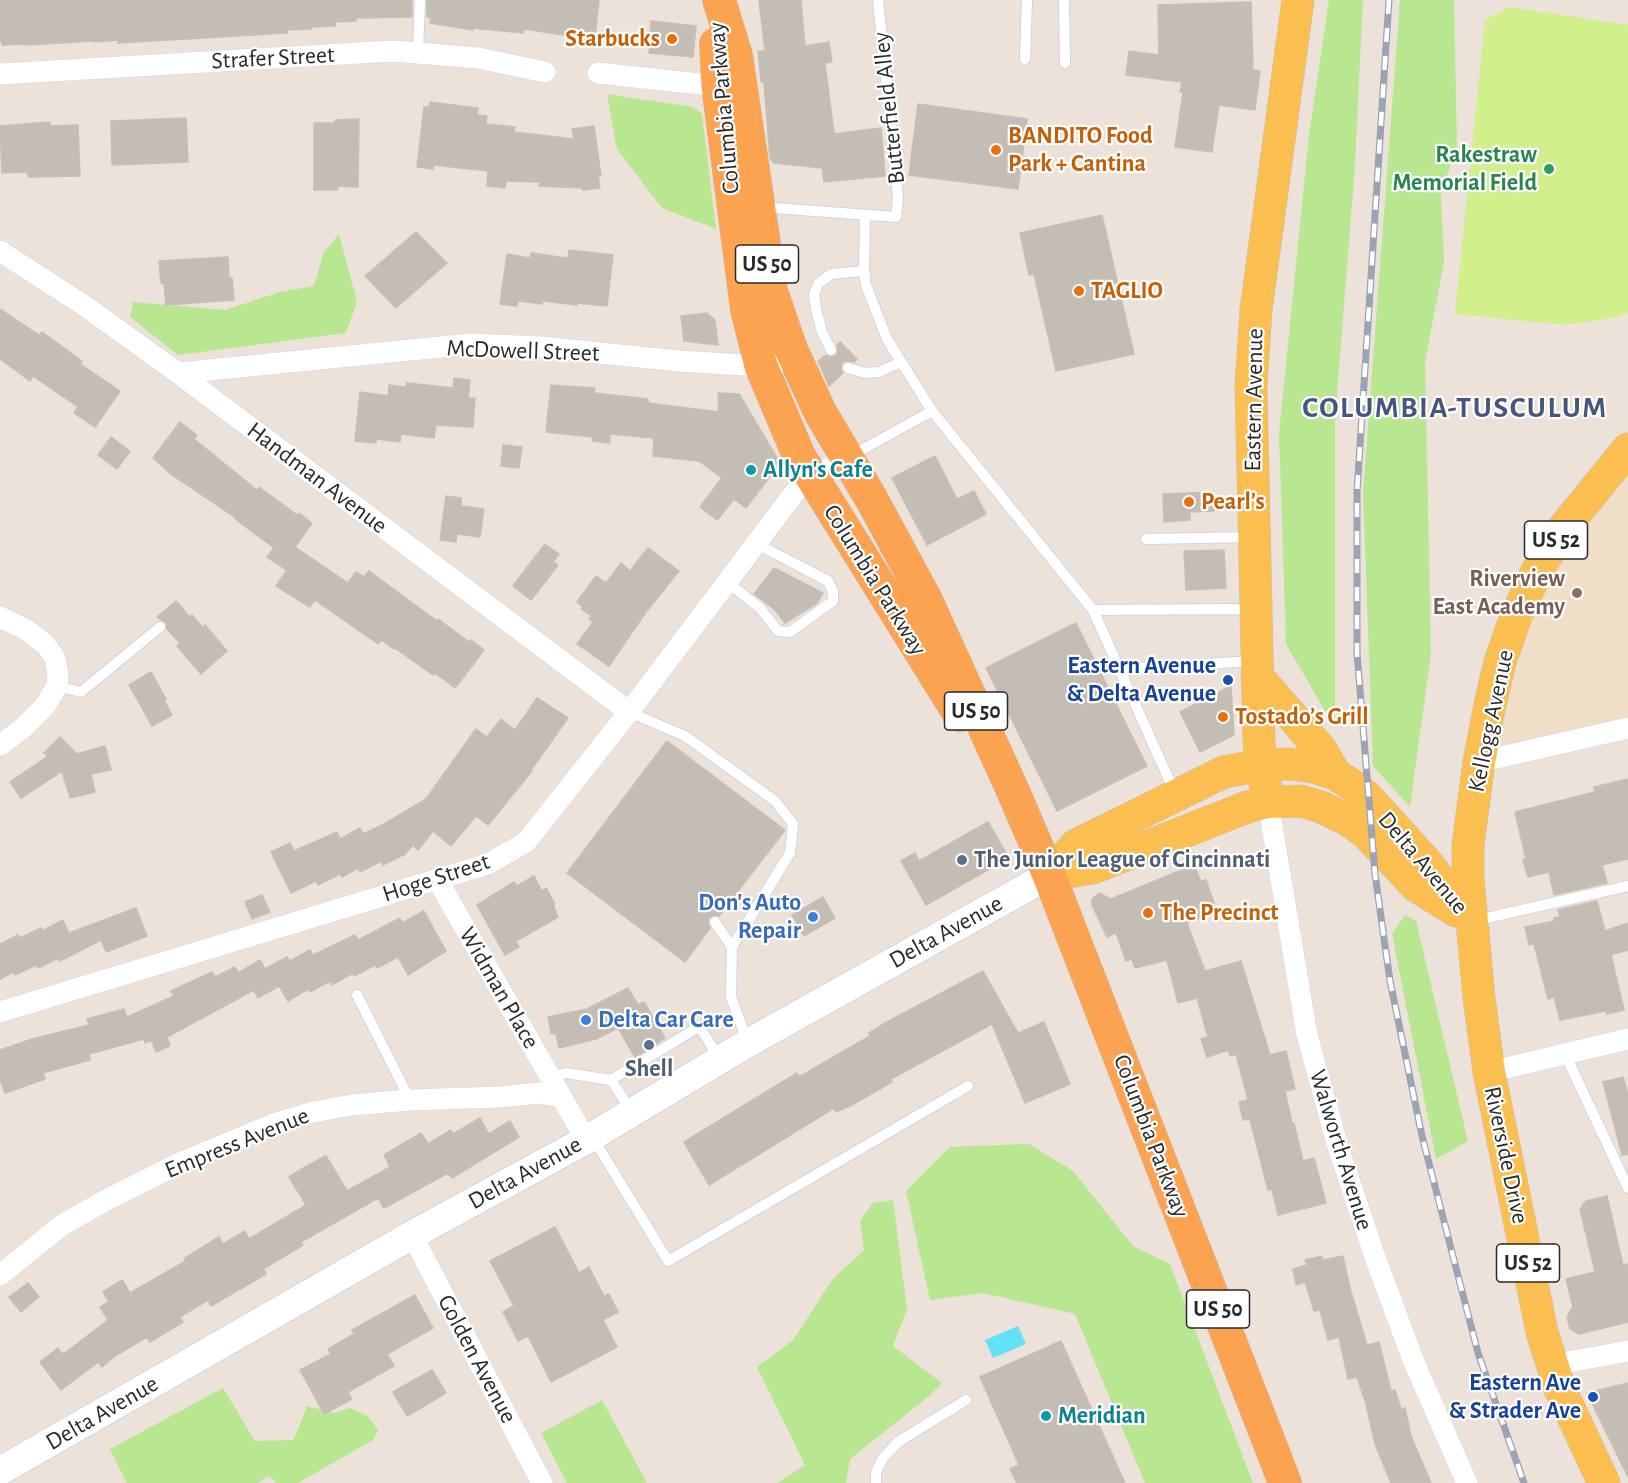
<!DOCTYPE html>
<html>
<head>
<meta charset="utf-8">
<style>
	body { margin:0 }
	canvas { display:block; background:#ece2d9 }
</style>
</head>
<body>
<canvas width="1628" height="1483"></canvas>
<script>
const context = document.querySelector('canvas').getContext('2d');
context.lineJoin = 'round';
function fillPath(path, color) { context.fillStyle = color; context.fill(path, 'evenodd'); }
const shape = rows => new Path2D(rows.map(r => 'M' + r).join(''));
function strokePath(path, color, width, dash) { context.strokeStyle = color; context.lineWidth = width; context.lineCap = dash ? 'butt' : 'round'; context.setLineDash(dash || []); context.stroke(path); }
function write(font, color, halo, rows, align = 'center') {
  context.font = font + ' "Alegreya Sans",sans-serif'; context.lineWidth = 4.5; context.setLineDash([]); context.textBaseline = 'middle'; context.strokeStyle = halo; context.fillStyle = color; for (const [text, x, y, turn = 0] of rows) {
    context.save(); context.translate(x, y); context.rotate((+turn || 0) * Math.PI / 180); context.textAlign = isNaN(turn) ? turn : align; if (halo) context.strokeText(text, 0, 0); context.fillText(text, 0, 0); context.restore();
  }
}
const education = shape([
	[1628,449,1628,728,1479,762,1500,662]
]);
const green = shape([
	[1329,0,1363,0,1355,165,1335,420,1335,728,1286,644,1279,433,1309,135],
	[1400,0,1454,0,1457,146,1441,193,1444,262,1425,362,1431,653,1410,807,1373,766,1363,492],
	[607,94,693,107,702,114,716,229,662,208,617,149],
	[339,234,357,302,346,333,178,355,130,317,133,302,225,310,280,292,314,286,324,252],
	[1405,915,1416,921,1468,1141,1436,1159,1392,934],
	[1029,1144,1073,1171,1133,1246,1170,1264,1253,1483,1145,1483,1075,1314,983,1293,930,1300,906,1191,950,1147],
	[893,1200,907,1309,893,1346,942,1383,928,1397,850,1459,846,1483,777,1483,805,1465,757,1367,793,1340,832,1280,864,1250,860,1221,873,1203],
	[223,1388,255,1441,294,1440,307,1406,334,1413,350,1408,368,1416,378,1430,373,1440,298,1483,277,1483,269,1476,257,1483,127,1483,110,1449],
	[602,1400,647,1483,567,1483,541,1433]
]);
const pitch = shape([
	[1509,7,1628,25,1628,312,1617,317,1565,325,1455,314,1485,20]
]);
const water = shape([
	[1018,1326,1026,1344,993,1358,985,1340]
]);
const building = shape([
	[0,0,412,0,412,17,356,18,356,21,335,22,335,26,311,27,311,29,287,30,287,33,118,43,118,40,94,42,94,41,27,45,27,44,2,45,2,41,0,41,0,0],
	[427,0,599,0,594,46,576,44,577,37,524,29,523,33,473,28,473,30,430,23,431,17,427,17,427,0],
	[759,0,801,0,805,46,829,42,832,62,825,63,834,134,881,128,885,176,824,182,822,168,774,163,770,158,764,82,761,82,758,51,765,51,759,0],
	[1251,2,1253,70,1260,71,1255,110,1219,105,1212,152,1175,147,1183,92,1180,92,1182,82,1126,75,1129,51,1159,55,1158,5,1251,2],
	[651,21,696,26,693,57,649,53,651,21],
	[430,102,478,108,477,115,487,116,486,124,515,127,514,132,574,139,572,129,594,126,601,176,598,176,600,188,583,190,582,188,539,186,540,182,506,181,505,188,487,186,488,171,433,165,433,169,417,167,424,107,429,107,430,102],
	[918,104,1027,119,1018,189,909,175,918,104],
	[186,118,188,162,112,165,111,121,186,118],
	[359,119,358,187,338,186,337,190,314,190,314,123,335,123,335,120,359,119],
	[50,122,50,126,78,125,80,176,28,177,28,172,2,173,0,126,50,122],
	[1102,215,1134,354,1056,371,1034,274,1029,275,1020,233,1102,215],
	[416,232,447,263,396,308,365,276,416,232],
	[569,250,613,255,607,306,577,303,577,305,543,301,542,304,518,301,517,306,500,304,507,254,530,258,531,253,566,258,568,258,569,250],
	[228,257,229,278,232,278,234,300,166,305,164,283,161,283,159,261,228,257],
	[0,309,39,335,42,332,82,361,80,364,120,391,95,427,74,413,78,407,33,376,30,381,0,359,0,309],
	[707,313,715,320,718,345,684,341,681,316,707,313],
	[840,342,857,359,854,362,847,361,843,362,841,366,843,373,829,386,818,361,826,355,831,357,837,355,838,350,837,345,840,342],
	[454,378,470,380,468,398,475,398,473,427,436,425,434,438,401,434,400,442,376,439,376,443,355,441,360,392,388,396,389,385,406,387,407,383,453,388,454,378],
	[551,385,595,388,594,393,648,399,648,403,719,412,718,393,739,394,780,463,746,508,734,499,717,520,700,507,722,478,699,461,653,456,654,438,610,434,610,443,592,441,593,437,546,432,551,385],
	[180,422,197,435,194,439,257,490,259,487,297,515,299,513,312,523,295,547,348,583,356,572,364,577,369,571,437,621,438,619,469,642,471,640,484,650,455,688,435,673,433,675,395,648,394,649,381,640,378,644,315,600,310,607,276,586,287,570,267,557,274,548,235,519,236,518,172,475,153,458,180,422],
	[111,437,130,451,117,469,98,455,111,437],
	[503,445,522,447,519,468,501,466,503,445],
	[935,456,957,499,974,491,986,514,927,545,892,478,935,456],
	[1213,492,1214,511,1190,512,1190,520,1164,522,1163,494,1213,492],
	[446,496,461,498,461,506,484,509,480,537,457,534,456,542,440,540,446,496],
	[545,544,559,554,553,562,558,565,531,600,513,586,545,544],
	[648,548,679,571,646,612,609,666,577,644,593,622,589,619,592,616,581,609,583,607,577,602,596,576,606,583,621,563,630,571,648,548],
	[1224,550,1226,588,1186,590,1184,551,1224,550],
	[774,568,823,593,817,603,785,623,774,609,754,594,774,568],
	[176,601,190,617,192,615,202,627,205,625,227,651,201,674,177,646,180,643,167,629,166,623,157,617,176,601],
	[1076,623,1147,766,1057,811,986,668,1076,623],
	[151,672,166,699,164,700,172,715,152,726,129,685,151,672],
	[1231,686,1234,735,1200,752,1180,712,1231,686],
	[537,698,568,718,531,770,532,771,488,825,476,816,451,846,433,831,418,850,413,845,405,854,383,865,381,861,360,872,358,868,342,877,340,874,318,885,316,881,291,893,271,852,290,843,294,851,337,832,340,839,360,828,363,834,384,824,426,799,476,729,487,737,501,719,515,730,537,698],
	[60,737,77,754,105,746,111,770,91,774,95,792,70,798,62,771,21,798,10,782,48,756,44,753,60,737],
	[667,741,785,830,719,916,714,915,709,918,708,923,710,928,685,962,567,873,667,741],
	[1628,779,1628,859,1602,865,1607,883,1554,895,1549,872,1528,877,1523,860,1526,859,1515,812,1595,792,1594,787,1628,779],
	[988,822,1009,858,926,905,901,861,915,853,919,861,988,822],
	[1194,865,1201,881,1206,880,1214,903,1199,909,1202,917,1187,923,1205,971,1241,961,1270,1055,1286,1051,1295,1089,1285,1091,1292,1123,1294,1123,1303,1161,1314,1158,1326,1203,1278,1215,1272,1189,1268,1190,1250,1119,1243,1120,1239,1102,1248,1100,1236,1054,1230,1056,1228,1050,1207,1057,1201,1039,1208,1037,1197,998,1178,1003,1167,960,1135,968,1132,959,1126,961,1116,933,1107,937,1092,905,1092,899,1099,893,1111,899,1194,865],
	[534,876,542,891,546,888,555,904,553,905,558,917,516,941,519,947,505,955,477,905,514,882,517,886,534,876],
	[262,895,270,912,252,919,245,902,262,895],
	[823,897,835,918,804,936,792,915,823,897],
	[1597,901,1605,931,1628,923,1628,950,1611,955,1624,1010,1607,1014,1606,1011,1560,1020,1554,997,1548,999,1534,944,1529,945,1525,927,1554,921,1554,918,1560,917,1558,910,1597,901],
	[136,908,147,936,106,952,101,940,60,961,58,958,38,968,36,965,15,975,13,972,0,979,0,944,18,935,20,938,41,928,42,931,63,920,69,933,136,908],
	[424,911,446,951,408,975,398,957,377,968,375,965,354,976,353,973,332,985,330,981,310,992,308,989,288,1001,279,986,258,998,254,990,167,1037,170,1046,156,1052,151,1040,145,1043,144,1039,89,1054,90,1060,43,1073,45,1079,5,1093,0,1079,0,1050,32,1039,89,1025,87,1019,124,1009,127,1017,174,996,171,991,212,972,215,977,235,967,238,973,260,960,265,969,287,957,290,961,310,950,313,955,355,935,358,940,400,918,402,923,424,911],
	[983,971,1018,1033,1044,1022,1070,1084,1025,1103,992,1024,891,1079,892,1082,850,1106,836,1112,834,1108,709,1185,684,1142,797,1073,799,1077,870,1036,869,1033,885,1023,983,971],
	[628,988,638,1005,644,1002,665,1038,635,1057,618,1028,596,1039,559,1048,556,1034,551,1033,548,1017,587,1009,628,988],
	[1623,1077,1628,1094,1628,1154,1622,1155,1603,1082,1623,1077],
	[480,1118,489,1134,510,1121,519,1137,452,1178,448,1173,384,1208,378,1198,301,1242,303,1245,263,1269,266,1274,211,1306,208,1300,180,1317,183,1322,150,1342,147,1337,115,1356,102,1367,98,1362,61,1390,40,1362,58,1348,62,1354,66,1352,108,1320,100,1307,109,1302,103,1292,122,1280,130,1293,184,1262,185,1258,219,1237,223,1244,245,1231,249,1239,306,1205,289,1177,305,1167,326,1156,347,1191,390,1167,384,1155,421,1133,428,1144,451,1130,453,1134,480,1118],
	[1607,1196,1623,1265,1628,1264,1628,1322,1579,1334,1570,1329,1567,1317,1573,1307,1566,1279,1595,1272,1580,1209,1586,1201,1607,1196],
	[555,1227,579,1273,589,1267,604,1296,609,1294,618,1312,603,1320,617,1347,551,1382,528,1336,518,1341,503,1312,514,1306,490,1261,555,1227],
	[1322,1256,1323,1260,1343,1256,1350,1288,1367,1345,1379,1342,1391,1391,1395,1390,1401,1409,1405,1408,1411,1436,1431,1483,1391,1483,1375,1444,1366,1404,1357,1377,1348,1379,1339,1337,1328,1340,1320,1310,1314,1311,1305,1282,1296,1285,1293,1269,1307,1265,1305,1260,1322,1256],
	[28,1283,39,1297,21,1312,9,1297,28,1283],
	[415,1295,433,1328,387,1354,394,1366,348,1392,352,1399,324,1414,300,1370,331,1354,328,1349,354,1334,352,1330,415,1295],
	[1061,1341,1125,1483,1017,1483,1010,1469,1019,1465,980,1377,1061,1341],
	[432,1370,446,1393,407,1416,393,1392,432,1370],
	[1628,1383,1628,1477,1587,1393,1628,1383]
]);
const service = shape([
	[1064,0,1065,63],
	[418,53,420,0],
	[1025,59,1027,0],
	[761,207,896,217,898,198,878,0],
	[865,216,864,271,866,285,887,339,932,411,1093,610,1175,793],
	[831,350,822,332,816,309,814,295,818,284,831,274,864,271],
	[848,368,865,373,879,372,901,362],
	[849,457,932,411],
	[1146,539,1253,537],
	[727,582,760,608,778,631,790,632,833,601,833,591,828,581,755,543],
	[1093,610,1232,609,1255,611],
	[1119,669,1254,661],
	[57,686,81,692,160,627],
	[629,712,685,736,775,801,793,824,790,853,732,947],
	[1473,921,1628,886],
	[715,922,732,947,731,997,748,1043],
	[357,995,410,1100],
	[1565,1054,1628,1188],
	[550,1078,566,1073,611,1080],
	[632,1112,611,1080,697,1028,701,1029,720,1060],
	[593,1138,668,1261,968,1086],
	[876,1483,876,1472,883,1458,898,1442,966,1400]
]);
const minor = shape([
	[598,73,718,86],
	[0,74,393,51,478,58,545,72],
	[0,251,85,306,178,373,629,712],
	[178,373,471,344,541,347,679,361,761,366,795,358],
	[0,617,25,629,45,644,55,658,58,675,57,686,45,706,23,728,0,745],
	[1479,762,1628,728],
	[1268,802,1307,1035,1338,1147,1375,1257,1413,1360,1467,1483],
	[437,879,586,1140],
	[0,1012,488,864,526,842,629,712,798,488,812,477,846,459],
	[1489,1072,1628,1039],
	[412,1235,542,1483],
	[0,1275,62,1225,110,1198,180,1163,276,1123,313,1112,352,1105,410,1100,500,1097,539,1093,561,1097],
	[1552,1365,1628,1351]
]);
const secondary = shape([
	[0,1471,412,1235,586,1140,748,1043,1049,875]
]);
const primary = shape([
	[1257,676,1322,751,1335,774],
	[1268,802,1259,743,1251,386,1256,310,1298,0],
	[1049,875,1076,845,1224,772,1261,765,1291,764,1314,767,1335,774,1352,785,1368,798,1426,862,1472,921],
	[1049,875,1093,868,1247,807,1268,802,1301,801,1321,807,1346,819,1366,833,1416,886,1456,911],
	[1604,1483,1560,1389,1542,1332,1489,1072,1479,998,1468,878,1468,845,1479,762,1489,709,1500,662,1516,616,1537,571,1562,530,1628,449]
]);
const trunk = shape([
	[719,0,736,55,771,291,791,349,820,412,872,500,926,600,1013,791,1049,875,1285,1483],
	[716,44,718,86,747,310,761,366,799,456,960,715]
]);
const rail = shape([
	[1389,0,1357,492,1357,653,1375,874,1390,981,1422,1136,1478,1353,1524,1483]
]);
const markers = [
	[672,39,6,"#e8710a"],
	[996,150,6,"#e8710a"],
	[1549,169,6,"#2e9e5b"],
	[1079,291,6,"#e8710a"],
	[751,470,6,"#0f9aa8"],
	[1189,502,6,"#e8710a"],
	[1577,593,6,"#8d6e63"],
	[1228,680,6,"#1a4fb4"],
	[1223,717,6,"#e8710a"],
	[962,860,6,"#5c6f8a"],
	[1148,913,6,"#e8710a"],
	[813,917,6,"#3f7fe0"],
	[586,1020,6,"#3f7fe0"],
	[649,1045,6,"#5c6f8a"],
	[1593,1397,6,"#1a4fb4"],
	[1046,1416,6,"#0f9aa8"]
];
const shields = [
	[767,264,63],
	[1556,540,63],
	[976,711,63],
	[1528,1263,63],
	[1218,1309,63]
];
const shieldNames = [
	["US 50",767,264],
	["US 52",1556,540],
	["US 50",976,711],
	["US 52",1528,1263],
	["US 50",1218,1309]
];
const foodNames = [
	["Starbucks",660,39,"right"],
	["BANDITO Food",1008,136],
	["Park + Cantina",1008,164],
	["TAGLIO",1091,291],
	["Pearl’s",1201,502],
	["Tostado’s Grill",1235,717],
	["The Precinct",1160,913]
];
const streetNames = [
	["Strafer Street",273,58,-3],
	["Columbia Parkway",724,108,-95],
	["Butterfield Alley",889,108,-96],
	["McDowell Street",523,351,2],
	["Eastern Avenue",1254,400,-89],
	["Handman Avenue",317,478,37],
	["Columbia Parkway",875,580,58],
	["Kellogg Avenue",1491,721,-78],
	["Delta Avenue",1423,863,50],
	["Hoge Street",436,878,-18],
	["Delta Avenue",946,932,-29],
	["Widman Place",499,988,60],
	["Columbia Parkway",1151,1136,69],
	["Empress Avenue",237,1143,-22],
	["Walworth Avenue",1341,1150,73],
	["Riverside Drive",1506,1155,78],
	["Delta Avenue",525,1173,-29],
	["Golden Avenue",477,1359,62],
	["Delta Avenue",102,1413,-30]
];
const leisureNames = [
	["Rakestraw",1537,155],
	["Memorial Field",1537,183]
];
const cultureNames = [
	["Allyn's Cafe",763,470],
	["Meridian",1058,1416]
];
const educationNames = [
	["Riverview",1565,579],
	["East Academy",1565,607]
];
const transitNames = [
	["Eastern Avenue",1216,666],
	["& Delta Avenue",1216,694],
	["Eastern Ave",1581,1383],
	["& Strader Ave",1581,1411]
];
const serviceNames = [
	["The Junior League of Cincinnati",974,860],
	["Shell",649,1069,"center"]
];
const shopNames = [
	["Don's Auto",801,903],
	["Repair",801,931],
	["Delta Car Care",598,1020,"left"]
];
const districtNames = [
	["COLUMBIA-TUSCULUM",1455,408]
];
fillPath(education, '#f0dec7');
fillPath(green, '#b9e791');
fillPath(pitch, '#d1f08c');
fillPath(water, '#64e1f7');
fillPath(building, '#c4bdb5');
strokePath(building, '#c8beb3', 1.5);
strokePath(service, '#cfd5e3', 12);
strokePath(minor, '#cfd5e3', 22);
strokePath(secondary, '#cfd5e3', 30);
strokePath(primary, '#c3c3c3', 33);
strokePath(trunk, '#c3c3c3', 34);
strokePath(service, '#fff', 10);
strokePath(minor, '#fff', 21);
strokePath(secondary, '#fff', 28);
strokePath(primary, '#fabe51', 32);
strokePath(trunk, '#fca352', 33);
strokePath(rail, '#9ca3b5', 7);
strokePath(rail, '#fff', 4.5, [14]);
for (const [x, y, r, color] of markers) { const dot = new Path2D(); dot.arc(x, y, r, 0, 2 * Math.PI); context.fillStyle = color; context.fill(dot); strokePath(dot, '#fff', 2); }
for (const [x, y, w] of shields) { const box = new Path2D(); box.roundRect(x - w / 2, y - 19, w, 38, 4.5); context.fillStyle = '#fff'; context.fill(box); strokePath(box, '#292929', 1.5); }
write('bold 22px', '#292929', null, shieldNames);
write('bold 24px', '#c56008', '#fff', foodNames, 'left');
write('24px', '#292929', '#fff', streetNames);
write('bold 24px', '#27864d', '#fff', leisureNames, 'right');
write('bold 24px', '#0d838f', '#fff', cultureNames, 'left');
write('bold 24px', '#785e54', '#fff', educationNames, 'right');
write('bold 24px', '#164399', '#fff', transitNames, 'right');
write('bold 24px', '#4e5e75', '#fff', serviceNames, 'left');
write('bold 24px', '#366cbe', '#fff', shopNames, 'right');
context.letterSpacing = '1.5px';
write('bold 30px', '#46567c', '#fff', districtNames);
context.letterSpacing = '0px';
</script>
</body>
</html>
